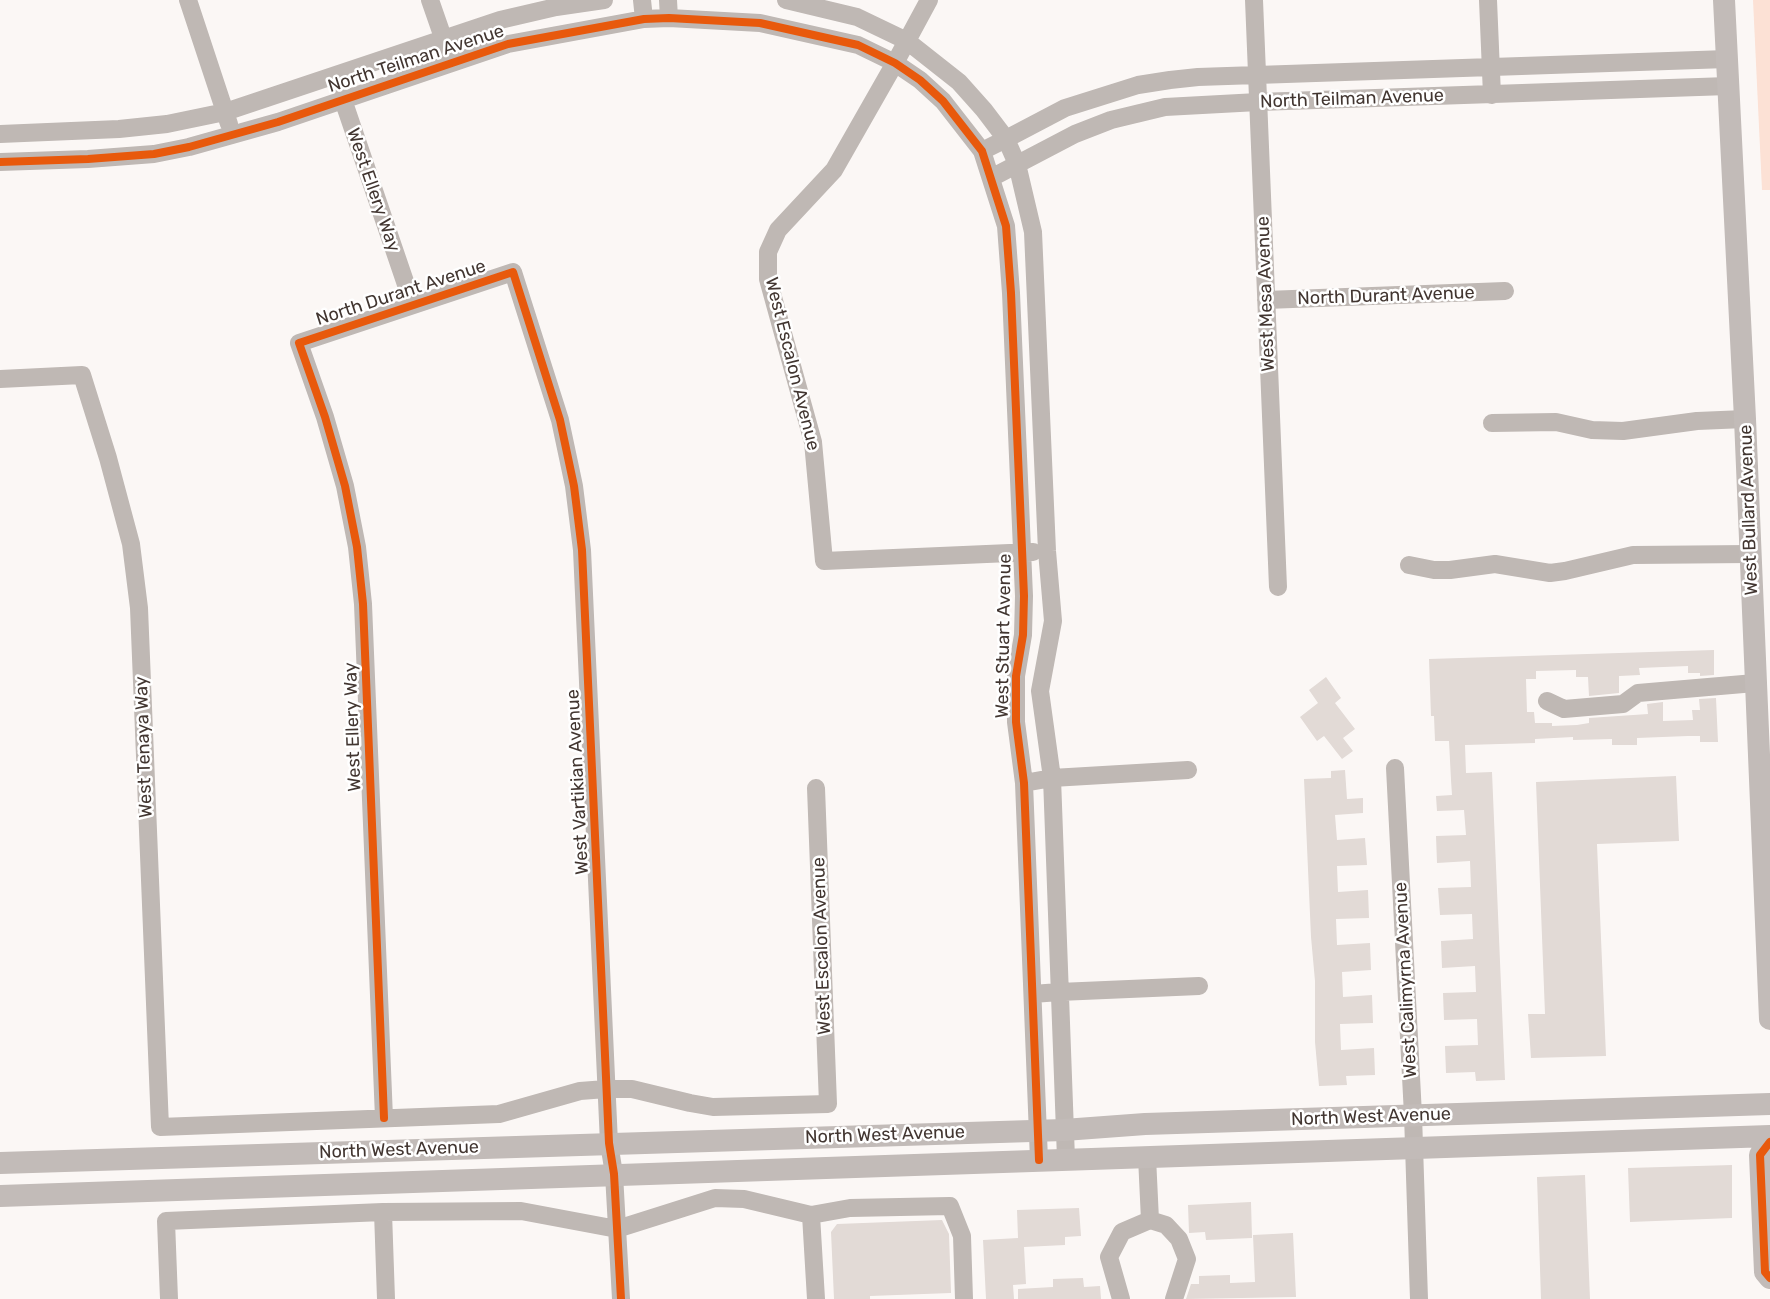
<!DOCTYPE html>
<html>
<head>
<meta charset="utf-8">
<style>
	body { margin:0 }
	canvas { display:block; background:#fbf7f5 }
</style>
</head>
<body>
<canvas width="1770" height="1299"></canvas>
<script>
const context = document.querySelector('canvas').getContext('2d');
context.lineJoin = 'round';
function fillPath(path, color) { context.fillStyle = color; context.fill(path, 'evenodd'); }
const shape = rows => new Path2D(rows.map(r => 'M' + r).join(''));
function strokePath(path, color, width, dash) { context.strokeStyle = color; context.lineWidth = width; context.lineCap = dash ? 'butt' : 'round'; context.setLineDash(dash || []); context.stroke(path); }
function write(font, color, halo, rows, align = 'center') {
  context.font = font + ' Rubik,sans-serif'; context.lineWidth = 5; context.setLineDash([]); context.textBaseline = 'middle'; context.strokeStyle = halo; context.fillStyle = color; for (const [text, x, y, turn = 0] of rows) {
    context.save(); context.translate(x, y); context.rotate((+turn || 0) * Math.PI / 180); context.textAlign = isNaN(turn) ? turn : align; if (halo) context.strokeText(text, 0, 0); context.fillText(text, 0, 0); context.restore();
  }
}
const green = shape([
	[1753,0,1770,0,1770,190,1762,190]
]);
const building = shape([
	[1714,650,1714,675,1700,676,1700,673,1688,673,1688,666,1639,668,1640,675,1619,676,1619,693,1589,696,1588,677,1576,677,1576,670,1536,671,1536,679,1526,679,1527,712,1534,712,1535,723,1552,723,1552,726,1577,725,1589,723,1589,718,1648,714,1647,704,1663,702,1663,721,1693,720,1692,710,1700,710,1699,699,1716,698,1718,742,1700,742,1700,736,1688,736,1637,738,1637,745,1612,745,1612,739,1573,740,1573,737,1535,739,1535,743,1465,745,1466,773,1492,772,1505,1080,1476,1081,1475,1072,1446,1073,1445,1046,1478,1045,1477,1019,1444,1020,1443,993,1476,992,1475,966,1442,968,1441,941,1473,939,1472,914,1440,915,1438,888,1471,887,1470,861,1437,863,1436,836,1466,835,1464,810,1437,811,1436,796,1452,795,1451,780,1449,741,1435,741,1434,716,1431,716,1429,659],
	[1326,677,1341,698,1335,703,1355,729,1343,738,1353,751,1342,759,1324,736,1317,741,1300,717,1318,703,1309,690],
	[1345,770,1347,799,1363,798,1363,813,1335,815,1337,840,1365,838,1367,865,1337,866,1338,892,1368,890,1369,918,1336,919,1337,945,1370,943,1371,970,1342,972,1343,997,1372,995,1373,1023,1340,1024,1341,1050,1374,1048,1375,1075,1346,1076,1347,1085,1319,1086,1315,1042,1315,981,1311,937,1304,779,1331,778,1331,771],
	[1676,776,1679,841,1597,844,1606,1056,1531,1058,1528,1014,1545,1014,1536,782],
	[1732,1165,1732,1218,1630,1222,1628,1168],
	[1585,1175,1590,1299,1541,1299,1537,1177],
	[1251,1202,1252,1238,1206,1240,1205,1232,1189,1233,1188,1205],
	[1079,1208,1081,1236,1065,1237,1065,1245,1024,1247,1026,1284,1013,1285,1014,1299,986,1299,983,1240,1018,1238,1017,1210],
	[942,1220,949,1234,951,1293,870,1296,870,1299,834,1299,831,1232,837,1224],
	[1293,1233,1296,1297,1186,1299,1191,1284,1199,1284,1199,1276,1230,1275,1230,1283,1255,1282,1253,1235],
	[1083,1278,1084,1287,1100,1286,1101,1299,1018,1299,1018,1289,1053,1287,1053,1279]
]);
const minor = shape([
	[188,0,229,124],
	[430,0,447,49],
	[642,0,644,19],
	[668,0,669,18],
	[786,0,857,17,907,41,959,82,984,110,1006,139,1065,108,1138,85,1170,80,1198,77,1727,59],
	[929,0,895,63,834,170,778,230,768,252,768,279,813,442,824,561,1033,552],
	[1254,0,1278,587],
	[1488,0,1492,95],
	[339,88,413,305],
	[0,134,119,129,167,124,225,112,500,20,556,7,604,0],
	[982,151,1006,139,1017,164,1033,232,1047,551,1053,621,1040,691,1052,778,1066,1159],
	[0,162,88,159,154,154,189,147,278,122,508,44,644,19,669,18,760,23,858,45,895,63,920,80,943,101,982,151,1006,226,1011,293,1024,596,1023,635,1016,676,1016,722,1024,783,1039,1160],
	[991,178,1075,134,1111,120,1165,107,1258,102,1728,86],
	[1266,300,1505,291],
	[0,379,82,375,108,458,131,544,139,608,160,1127,499,1114,580,1091,606,1089,632,1089,690,1103,713,1107,828,1104,816,788],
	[1492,423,1556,422,1592,430,1623,431,1697,421,1745,419],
	[1409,565,1434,570,1450,570,1495,564,1550,573,1565,571,1633,555,1750,554],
	[1547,701,1564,709,1623,704,1638,693,1755,683],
	[1395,768,1413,1115,1419,1299],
	[1024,783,1052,778,1188,770],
	[1033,994,1059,992,1199,986],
	[384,1118,363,604,357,547,345,486,325,417,299,343,513,272,560,420,574,486,582,550,609,1143,614,1174,621,1299],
	[1147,1157,1150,1220],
	[383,1212,386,1299],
	[811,1215,816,1299],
	[169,1299,166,1221,383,1212,521,1211,617,1229,715,1198,744,1199,811,1215,850,1208,950,1206,962,1236,964,1299],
	[1121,1299,1109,1257,1122,1232,1150,1220,1166,1225,1179,1239,1187,1259,1174,1299]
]);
const major = shape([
	[1724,0,1745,419,1770,1019],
	[1770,1142,1760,1155,1765,1272,1770,1278],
	[0,1163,1064,1130,1145,1124,1770,1104],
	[0,1196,1770,1136]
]);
const cycleway = shape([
	[0,162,88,159,154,154,189,147,278,122,508,44,644,19,669,18,760,23,858,45,895,63,920,80,943,101,982,151,1006,226,1011,293,1024,596,1023,635,1016,676,1016,722,1024,783,1039,1160],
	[384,1118,363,604,357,547,345,486,325,417,299,343,513,272,560,420,574,486,582,550,609,1143,614,1174,621,1299],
	[1770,1142,1760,1155,1765,1272,1770,1278]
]);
const streetNames = [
	["North Teilman Avenue",416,59,-18],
	["North Teilman Avenue",1352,99,-2],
	["West Ellery Way",373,190,71],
	["North Durant Avenue",401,293,-18],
	["West Mesa Avenue",1266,294,-92],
	["North Durant Avenue",1386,296,-2],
	["West Escalon Avenue",792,364,76],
	["West Bullard Avenue",1749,510,-92],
	["West Stuart Avenue",1004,636,-89],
	["West Ellery Way",353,727,-92],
	["West Tenaya Way",144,747,-92],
	["West Vartikian Avenue",578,782,-93],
	["West Escalon Avenue",822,946,-92],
	["West Calimyrna Avenue",1406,980,-93],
	["North West Avenue",1371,1117,-2],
	["North West Avenue",885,1135,-2],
	["North West Avenue",399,1150,-2]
];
fillPath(green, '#fce1d5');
fillPath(building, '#e2dad6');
strokePath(minor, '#bfb8b4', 18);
strokePath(major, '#c2bbb8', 22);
strokePath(cycleway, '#e8590c', 8);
write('18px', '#423631', '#fff', streetNames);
</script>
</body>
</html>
